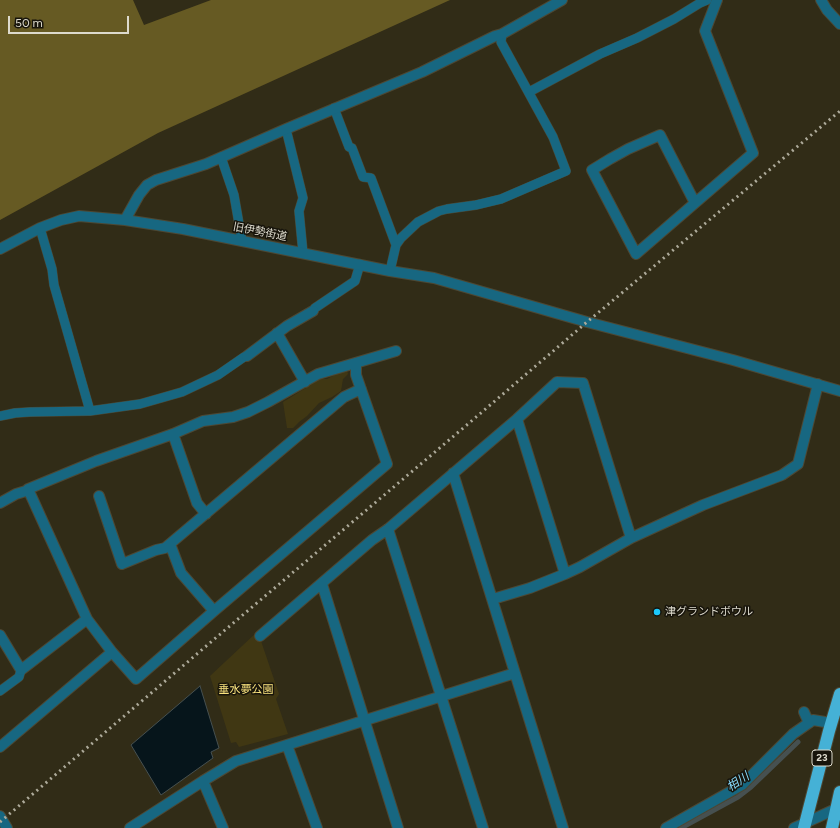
<!DOCTYPE html>
<html>
<head>
<meta charset="utf-8">
<style>
	body { margin:0 }
	#map { position:relative; width:840px; height:828px; overflow:hidden; background:#312c17; font-family:Figtree,sans-serif }
	canvas { display:block }
	.scale { position:absolute; left:8px; top:16px; width:121px; height:18px; box-sizing:border-box; border:2px solid #dddacd; border-top:0; padding-left:5px; font-size:12px; line-height:14px; white-space:nowrap; color:#dddacd; -webkit-text-stroke:3px #17140b; paint-order:stroke }
</style>
</head>
<body>
<div id="map">
<canvas width="840" height="828"></canvas>
<div class="scale">50 m</div>
</div>
<script>
const context = document.querySelector('canvas').getContext('2d');
context.lineJoin = 'round';
function fillPath(path, color) { context.fillStyle = color; context.fill(path, 'evenodd'); }
const shape = rows => new Path2D(rows.map(r => 'M' + r).join(''));
function strokePath(path, color, width, dash) { context.strokeStyle = color; context.lineWidth = width; context.lineCap = dash ? 'butt' : 'round'; context.setLineDash(dash || []); context.stroke(path); }
function write(font, color, halo, rows, align = 'center') {
  context.font = font + ' Figtree,"Noto Sans JP",sans-serif'; context.lineWidth = 3; context.setLineDash([]); context.textBaseline = 'middle'; context.strokeStyle = halo; context.fillStyle = color; for (const [text, x, y, turn = 0] of rows) {
    context.save(); context.translate(x, y); context.rotate((+turn || 0) * Math.PI / 180); context.textAlign = isNaN(turn) ? turn : align; if (halo) context.strokeText(text, 0, 0); context.fillText(text, 0, 0); context.restore();
  }
}
const green = shape([
	[347,370,348,374,343,379,341,391,332,397,319,403,307,416,299,422,293,428,287,428,283,402,320,379,327,379,340,372],
	[257,632,260,636,262,644,279,694,276,699,288,734,239,747,236,742,231,743,210,676]
]);
const forest = shape([
	[0,0,133,0,144,25,211,0,450,0,158,133,0,220]
]);
const water = shape([
	[200,686,219,748,211,752,213,758,161,795,131,745,200,686]
]);
const stream = shape([
	[681,828,738,797,751,787,798,742]
]);
const lane = shape([
	[529,92,600,54,637,38,674,19,700,3,707,0],
	[334,108,349,147,352,148,363,177,371,178,396,245],
	[286,129,303,198,299,211,303,253],
	[221,157,234,195,242,241],
	[40,228,52,269,54,285,90,411],
	[390,271,396,245,401,238,418,222,439,211,447,209,476,205,501,199,566,171,553,137,501,42,502,34],
	[313,311,315,308,355,281,360,264],
	[0,416,15,413,30,412,90,411,140,404,182,392,218,375,244,357,247,356],
	[0,691,19,677,21,670]
]);
const street = shape([
	[821,0,827,10,840,24],
	[695,203,660,135,628,149,610,159,592,170,636,254,695,203,753,153,705,31,717,0],
	[125,220,139,195,147,185,156,180,206,164,286,129,422,72,495,36,502,34,562,0],
	[0,249,40,228,61,220,79,216,125,220,183,229,390,271,434,278,587,322,733,360,840,391],
	[277,333,305,382],
	[247,356,287,326,313,311],
	[517,419,565,574],
	[173,434,197,503,206,514],
	[453,473,563,828],
	[99,496,122,564,156,550,165,548,344,397,361,389],
	[0,503,16,494,29,490],
	[388,529,483,828],
	[170,544,181,573,214,611],
	[322,584,398,828],
	[493,599,530,588,565,574,580,567,631,538,703,505,782,475,798,464,818,384],
	[0,635,21,670,87,619],
	[260,636,372,540,388,529,517,419,557,382,583,383,631,538],
	[112,652,136,679,214,611,387,464,356,375,356,363],
	[804,712,809,723],
	[287,745,317,828],
	[0,747,112,652,87,619,28,489,96,461,173,434,203,421,233,417,248,412,268,402,318,374,396,351],
	[203,781,223,828],
	[0,816,7,828],
	[130,828,203,781,236,761,515,673],
	[666,828,742,785,793,734,813,720,831,723],
	[794,828,840,807]
]);
const highway = shape([
	[804,828,829,731,840,694],
	[832,828,840,792]
]);
const rail = shape([
	[0,822,218,636,475,418,587,322,840,111]
]);
const markers = [
	[657,612,4,"#1bc9fc"]
];
const shields = [
	[822,758,20]
];
const shieldNames = [
	["23",822,758]
];
const streetNames = [
	["旧伊勢街道",260,232,11]
];
const poiNames = [
	["津グランドボウル",665,612]
];
const parkNames = [
	["垂水夢公園",246,690]
];
const waterNames = [
	["相川",738,782,-34]
];
fillPath(green, '#403713');
fillPath(forest, '#665a23');
fillPath(water, '#06151b');
strokePath(water, '#465050', 1);
strokePath(stream, '#465050', 5);
strokePath(lane, '#4d4834', 10);
strokePath(street, '#4d4834', 12);
strokePath(highway, '#4d4834', 14);
strokePath(lane, '#176781', 9);
strokePath(street, '#176781', 10);
strokePath(highway, '#45b1d6', 12);
strokePath(rail, '#aeab9b', 3, [2, 4]);
for (const [x, y, r, color] of markers) { const dot = new Path2D(); dot.arc(x, y, r, 0, 2 * Math.PI); context.fillStyle = color; context.fill(dot); strokePath(dot, '#17140b', 1.5); }
for (const [x, y, w] of shields) { const box = new Path2D(); box.roundRect(x - w / 2, y - 8, w, 16, 3); context.fillStyle = '#17140b'; context.fill(box); strokePath(box, '#dddacd', 1); }
write('bold 10px', '#dddacd', null, shieldNames);
write('11px', '#dddacd', '#17140b', streetNames);
write('11px', '#dddacd', '#17140b', poiNames, 'left');
write('11px', '#fae37e', '#17140b', parkNames);
write('italic 12px', '#88dbfc', '#17140b', waterNames);
</script>
</body>
</html>
